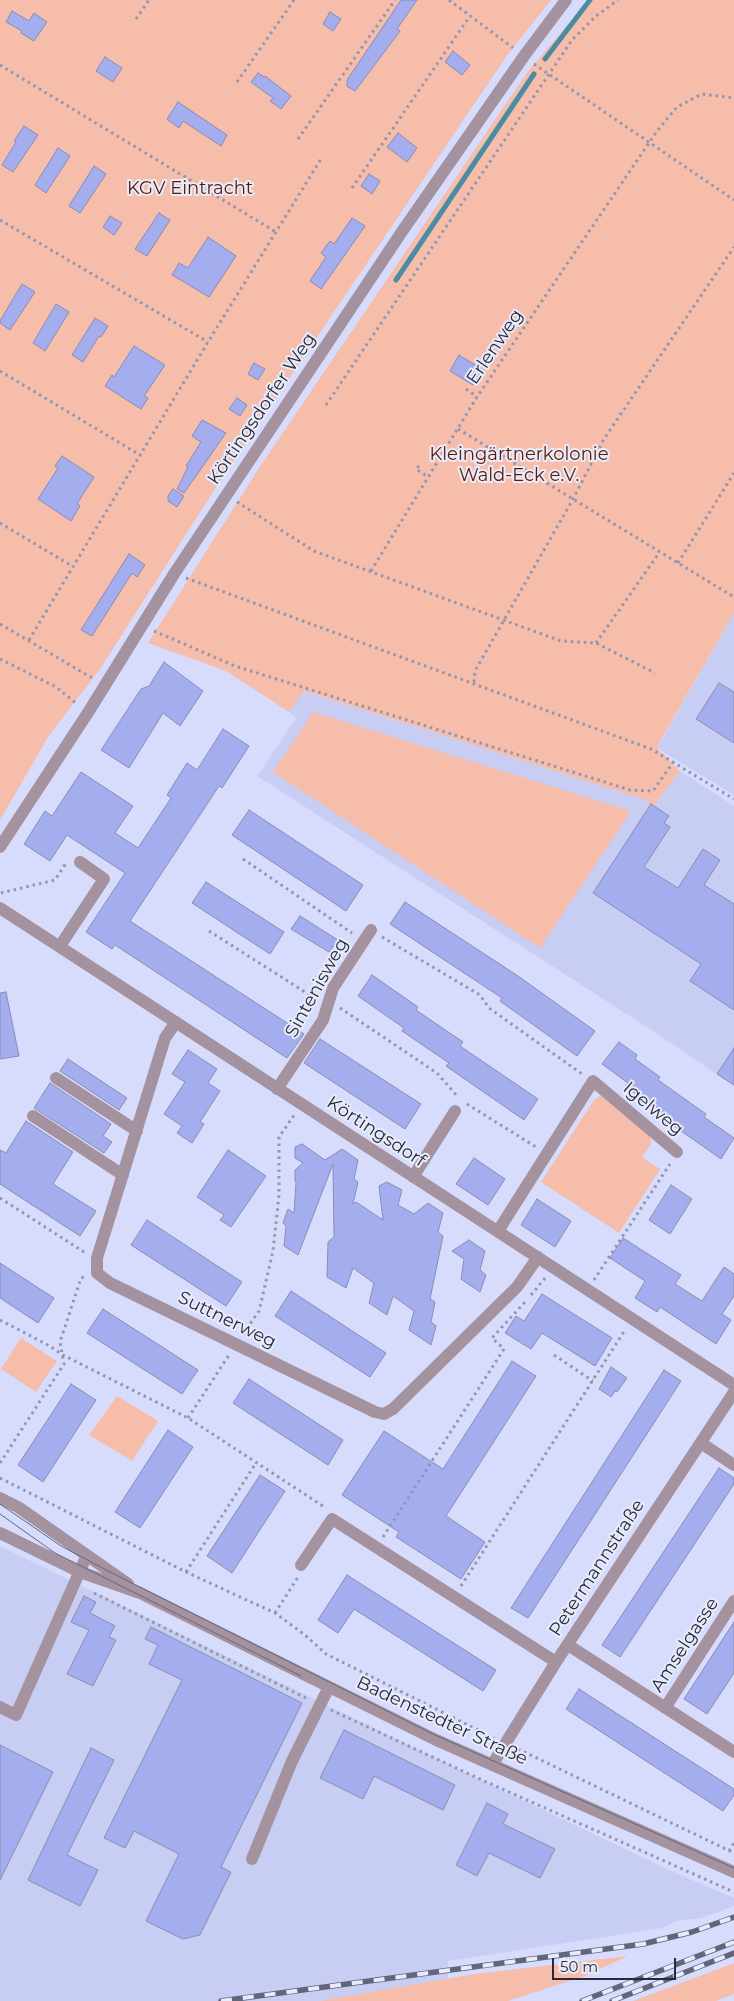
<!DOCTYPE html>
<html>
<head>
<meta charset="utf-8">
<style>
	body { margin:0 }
	#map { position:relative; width:734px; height:2001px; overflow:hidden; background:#d7dcfd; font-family:Montserrat,sans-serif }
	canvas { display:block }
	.scale { position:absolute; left:552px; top:1958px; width:124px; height:22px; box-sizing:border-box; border:2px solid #282a39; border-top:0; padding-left:6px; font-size:15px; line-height:18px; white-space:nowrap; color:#282a39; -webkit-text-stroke:4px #e8ebfb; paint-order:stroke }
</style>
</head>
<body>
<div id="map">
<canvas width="734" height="2001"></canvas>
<div class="scale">50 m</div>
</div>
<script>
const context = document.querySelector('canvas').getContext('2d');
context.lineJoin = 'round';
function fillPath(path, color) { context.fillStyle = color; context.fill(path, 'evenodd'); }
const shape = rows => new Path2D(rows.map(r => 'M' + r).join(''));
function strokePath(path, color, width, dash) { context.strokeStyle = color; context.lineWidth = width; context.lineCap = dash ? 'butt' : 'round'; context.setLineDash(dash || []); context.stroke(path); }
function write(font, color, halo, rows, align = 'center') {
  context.font = font + ' Montserrat,sans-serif'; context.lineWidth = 4; context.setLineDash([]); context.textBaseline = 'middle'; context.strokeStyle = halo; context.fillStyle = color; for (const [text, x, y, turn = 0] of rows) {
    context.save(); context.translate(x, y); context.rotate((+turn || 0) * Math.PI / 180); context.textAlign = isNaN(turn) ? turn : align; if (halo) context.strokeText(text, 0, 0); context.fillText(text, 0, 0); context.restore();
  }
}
const built = shape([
	[734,613,734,795,657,748],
	[303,691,644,799,654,806,680,771,734,806,734,1086,656,1033,257,776,296,718,289,712],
	[0,1546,462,1771,669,1870,734,1898,734,1906,701,1918,676,1921,663,1928,448,1961,448,1979,319,2001,0,2001]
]);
const green = shape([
	[0,0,551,0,508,54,218,484,100,669,48,737,0,820],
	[589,0,734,0,734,613,659,743,657,748,680,771,654,806,643,799,304,691,289,712,226,671,148,643,259,468,528,71],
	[313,712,631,811,540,948,273,772],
	[601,1095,650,1135,651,1144,642,1157,660,1169,619,1233,541,1182,594,1100],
	[21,1338,57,1361,36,1392,1,1369],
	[117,1396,158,1421,132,1461,89,1435],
	[628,1956,585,1976,508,2001,319,2001,474,1974],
	[734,1963,734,1994,716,2001,633,2001]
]);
const stream = shape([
	[545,59,590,0],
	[396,280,534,74]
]);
const building = shape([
	[401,0,417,0,397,29,400,31,355,91,347,86,347,80,401,0],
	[12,11,29,21,34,13,47,22,34,41,21,33,22,31,6,22,12,11],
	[330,12,341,19,333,31,323,24,330,12],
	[453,51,470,65,462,75,445,62,453,51],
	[105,57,122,68,113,82,96,71,105,57],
	[258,73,264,77,265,76,291,96,281,109,270,101,273,98,251,82,258,73],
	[178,102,227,135,221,146,183,121,179,128,167,119,178,102],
	[24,126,38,135,13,172,2,165,16,142,14,141,24,126],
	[398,133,417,148,407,162,387,147,398,133],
	[58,148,70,156,46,193,35,185,58,148],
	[94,166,106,174,80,213,69,206,94,166],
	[369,174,380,181,372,194,361,186,369,174],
	[159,213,170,220,147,256,135,249,159,213],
	[110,216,122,223,114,235,103,227,110,216],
	[352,218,365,226,321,289,310,281,326,257,321,253,330,241,334,244,352,218],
	[208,237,236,256,209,297,172,275,179,263,188,268,208,237],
	[22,284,35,292,10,330,0,323,0,321,22,284],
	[56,304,69,312,45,351,33,343,56,304],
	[95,318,108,326,101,337,99,336,83,362,72,355,95,318],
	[134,346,165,365,144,396,148,398,141,409,105,386,112,375,114,377,134,346],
	[459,355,483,370,473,385,450,371,459,355],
	[254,363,265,369,258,380,248,374,254,363],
	[237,398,247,405,240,416,229,409,237,398],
	[202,420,226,433,184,493,177,489,188,467,186,466,201,442,192,436,202,420],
	[62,456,94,477,77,504,80,506,71,521,38,499,58,468,55,466,62,456],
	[173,489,184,496,177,507,168,501,168,496,173,489],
	[129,554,145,565,137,577,132,573,92,636,81,630,129,554],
	[164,662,203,691,180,726,163,713,129,768,101,750,141,689,149,686,164,662],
	[719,683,734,692,734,743,696,719,719,683],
	[223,729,249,746,222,788,219,786,130,921,304,1034,287,1058,115,945,112,949,86,932,125,873,67,835,50,861,24,844,45,811,52,816,81,772,133,806,115,833,138,848,171,798,167,795,187,763,197,770,223,729],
	[651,804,669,816,664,823,670,827,644,867,678,888,703,849,720,860,704,885,734,904,734,1010,690,981,701,964,593,893,651,804],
	[249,810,363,885,346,911,232,835,249,810],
	[206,882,284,932,270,954,192,903,206,882],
	[405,902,518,976,595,1031,577,1056,500,1001,502,998,390,924,405,902],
	[300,916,338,940,329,952,291,929,300,916],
	[372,975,418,1007,416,1010,463,1042,460,1046,538,1099,524,1120,446,1066,449,1063,402,1031,404,1028,358,996,372,975],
	[6,992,19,1056,0,1059,0,993,6,992],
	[320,1039,421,1104,405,1129,304,1063,320,1039],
	[619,1042,637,1055,635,1059,660,1077,658,1080,706,1114,704,1117,734,1138,721,1159,647,1107,649,1104,625,1086,628,1083,602,1064,619,1042],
	[734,1048,734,1085,717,1074,734,1048],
	[188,1050,217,1069,208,1083,220,1091,200,1122,204,1124,192,1143,177,1133,182,1126,164,1114,185,1082,172,1074,188,1050],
	[68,1059,127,1098,119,1110,60,1071,68,1059],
	[50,1083,111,1124,103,1136,112,1142,104,1153,34,1108,50,1083],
	[26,1121,73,1152,53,1184,96,1211,80,1236,0,1184,0,1150,6,1153,26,1121],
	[302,1144,325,1160,342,1149,358,1160,354,1179,358,1182,353,1204,356,1202,383,1220,379,1186,387,1182,402,1190,398,1205,414,1214,428,1203,443,1213,438,1232,443,1236,430,1299,435,1302,431,1322,436,1326,431,1345,409,1330,414,1311,393,1296,387,1315,369,1303,374,1283,353,1268,346,1288,327,1277,328,1242,334,1237,333,1164,298,1255,284,1246,286,1226,283,1223,288,1209,294,1213,296,1182,295,1181,295,1170,303,1163,295,1158,295,1147,302,1144],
	[228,1150,266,1176,231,1227,220,1220,224,1215,197,1197,228,1150],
	[474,1158,505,1179,488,1205,456,1184,474,1158],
	[671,1185,692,1199,670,1234,649,1220,671,1185],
	[537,1199,571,1221,555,1247,521,1225,537,1199],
	[147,1220,242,1282,226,1306,131,1245,147,1220],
	[623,1238,681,1275,675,1284,702,1301,724,1267,734,1274,734,1296,722,1314,731,1320,716,1344,660,1307,657,1312,635,1298,645,1281,610,1258,623,1238],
	[469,1240,485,1251,480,1270,486,1275,480,1292,461,1279,464,1259,452,1251,469,1240],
	[0,1263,54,1298,38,1323,0,1298,0,1263],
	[291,1291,386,1353,370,1377,275,1316,291,1291],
	[542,1294,612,1338,595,1366,542,1333,531,1349,505,1333,516,1316,524,1321,542,1294],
	[103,1309,198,1370,182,1394,87,1333,103,1309],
	[512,1361,536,1376,446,1516,485,1542,461,1579,396,1537,399,1532,342,1495,384,1431,443,1469,512,1361],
	[611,1367,627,1378,617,1392,615,1391,611,1397,599,1389,611,1367],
	[664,1370,681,1381,528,1618,511,1608,664,1370],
	[249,1379,343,1440,328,1465,233,1403,249,1379],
	[71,1384,96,1400,43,1482,18,1465,71,1384],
	[168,1430,193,1447,140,1528,115,1512,168,1430],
	[719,1468,734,1478,734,1484,620,1657,602,1645,719,1468],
	[260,1475,285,1491,232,1573,207,1556,260,1475],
	[347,1575,496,1670,483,1691,354,1609,338,1633,318,1620,347,1575],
	[84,1596,96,1602,90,1613,115,1626,109,1637,116,1640,93,1686,67,1674,89,1630,71,1622,84,1596],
	[734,1622,734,1673,707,1714,684,1699,734,1622],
	[151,1627,302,1703,221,1867,231,1872,200,1935,183,1939,146,1921,179,1854,134,1831,125,1848,104,1838,182,1680,149,1664,158,1645,145,1639,151,1627],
	[579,1689,734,1789,734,1795,723,1811,566,1709,579,1689],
	[344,1730,455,1785,443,1810,374,1776,363,1799,320,1778,344,1730],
	[0,1745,53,1772,0,1880,0,1745],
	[91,1748,114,1760,67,1855,98,1870,80,1906,28,1880,91,1748],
	[487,1803,508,1814,503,1824,555,1849,540,1878,489,1853,477,1876,456,1865,487,1803]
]);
const path = shape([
	[449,0,513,48],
	[136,19,149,0],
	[534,64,734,200],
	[0,65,276,232],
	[237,82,294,0],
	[298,139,395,0],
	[352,188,470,16],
	[0,220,208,342],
	[0,371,140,455],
	[466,389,477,397],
	[326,405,572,40,596,16,618,0],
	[458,429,734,597],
	[419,466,416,469,428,477],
	[237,502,314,551,561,641,596,643,655,673],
	[0,523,72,566],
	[678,563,734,473],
	[371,571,477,397,657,131,677,107,702,94,734,98],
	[186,578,651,749,734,799],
	[0,624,94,679],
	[154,631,235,666,630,790,653,791,674,761],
	[29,640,208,342,321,159],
	[596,643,659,553],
	[0,659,56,687,77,704],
	[474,682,475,671,573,499,604,439,734,247],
	[243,859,352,933],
	[1,893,55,880,66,863],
	[209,931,316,999],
	[382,937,480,995,489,1008,582,1074],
	[340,1008,437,1073,458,1097],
	[467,1104,536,1147],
	[0,1198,84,1252],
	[594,1280,670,1164],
	[531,1295,546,1277],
	[0,1320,48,1345,63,1355,188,1418,326,1508],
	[243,1334,259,1311,273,1251,279,1195,279,1137,295,1114],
	[554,1355,593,1381],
	[188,1418,229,1355],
	[0,1463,64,1364,60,1342,81,1278,84,1277],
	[0,1478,186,1572,275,1613,305,1635,326,1654,494,1738],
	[383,1537,504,1349,492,1338,525,1302],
	[186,1572,256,1463],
	[461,1586,625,1330],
	[94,1593,308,1699],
	[275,1613,298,1577],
	[331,1710,482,1780,734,1892],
	[518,1749,734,1853],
	[729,1851,734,1843]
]);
const minor = shape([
	[0,847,89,711,174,574,401,233,524,56,566,0],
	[0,908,734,1385],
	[60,946,104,879,80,862],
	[176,1022,165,1038,97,1258,97,1273,110,1283,375,1412,384,1414,393,1409,517,1287,538,1257],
	[56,1078,137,1131],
	[277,1089,323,1020,333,988,371,930],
	[33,1116,123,1175],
	[413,1177,455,1111],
	[498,1231,593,1081,677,1152],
	[701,1443,734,1465],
	[0,1498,18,1507,128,1584],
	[0,1533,80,1572,140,1593,434,1739,734,1872],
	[301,1565,332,1519,556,1662],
	[568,1645,734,1752],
	[0,1707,16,1715,87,1555],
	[665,1708,734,1601],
	[492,1765,556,1662,734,1392],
	[252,1859,292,1761,329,1687]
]);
const tram = shape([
	[0,1504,61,1546,114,1574,435,1735,734,1868],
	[0,1514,55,1553,301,1676]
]);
const rail = shape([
	[221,2001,643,1944,692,1932,734,1917],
	[582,2001,734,1942],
	[612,2001,734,1953]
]);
const parkNames = [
	["KGV Eintracht",190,189],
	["Kleingärtnerkolonie",519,455],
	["Wald-Eck e.V.",519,476]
];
const streetNames = [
	["Erlenweg",495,347,-56],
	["Körtingsdorfer Weg",262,409,-56],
	["Sintenisweg",317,988,-61],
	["Igelweg",653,1109,40],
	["Körtingsdorf",376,1132,33],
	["Suttnerweg",227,1320,26],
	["Petermannstraße",597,1568,-57],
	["Amselgasse",685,1645,-57],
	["Badenstedter Straße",442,1721,25]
];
fillPath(built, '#c8cef3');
fillPath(green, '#f6bdab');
strokePath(stream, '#4b8ca3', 5);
fillPath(building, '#a4adee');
strokePath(building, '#888db3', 1);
strokePath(path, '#9295af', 3, [2.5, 4]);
strokePath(minor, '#a4939e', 12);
strokePath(tram, '#63667b', 1);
strokePath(rail, '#63667b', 5.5);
strokePath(rail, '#e8ebfb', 4, [11]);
write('18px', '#5b1a03', '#e8ebfb', parkNames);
write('18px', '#282a39', '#e8ebfb', streetNames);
</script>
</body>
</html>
